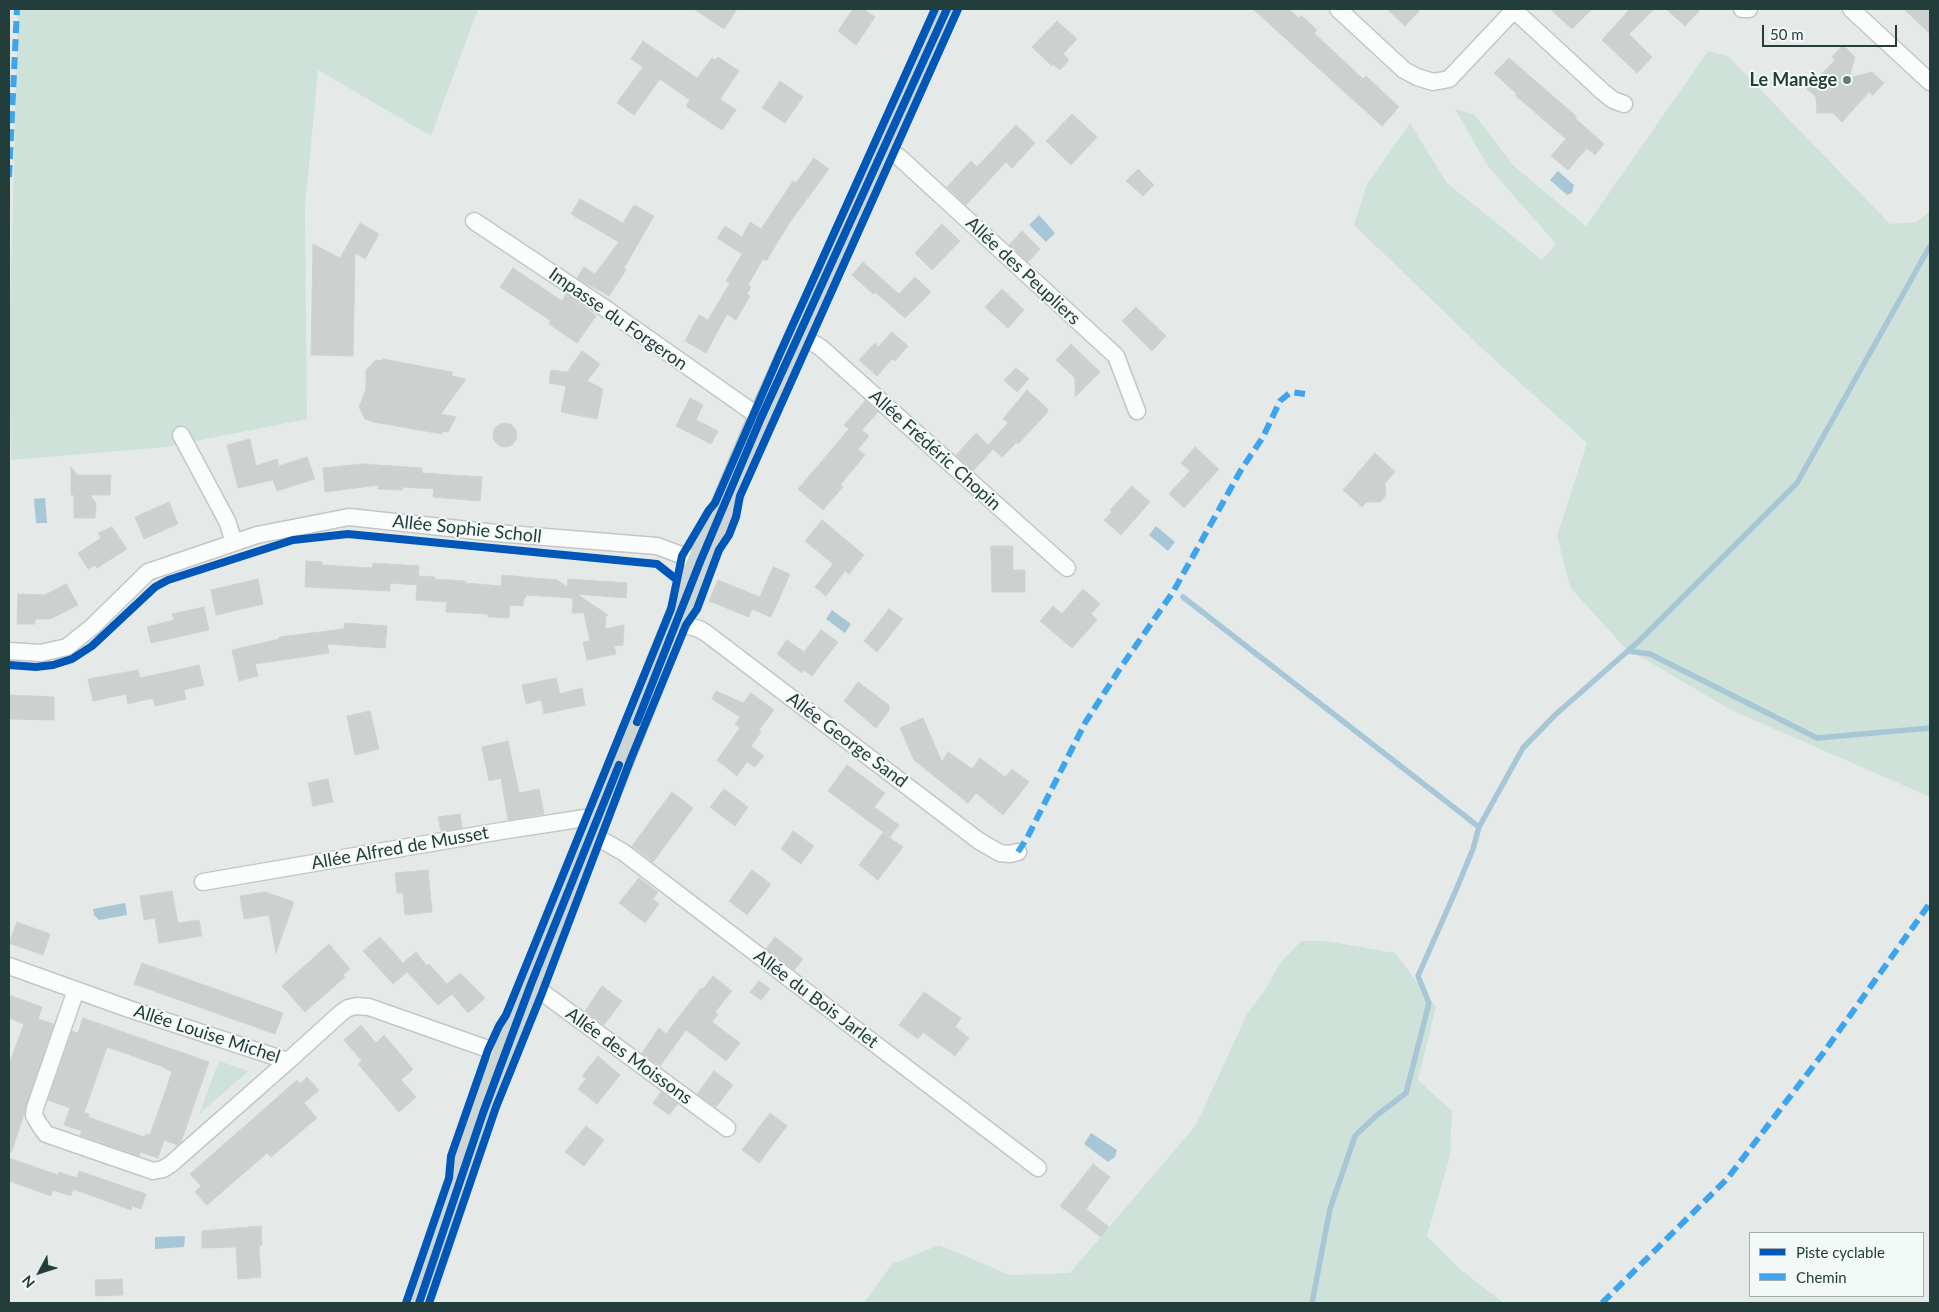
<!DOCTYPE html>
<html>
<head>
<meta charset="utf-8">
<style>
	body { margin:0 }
	#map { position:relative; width:1939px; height:1312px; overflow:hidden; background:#e5eae9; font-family:Lato,sans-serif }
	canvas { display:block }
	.frame { position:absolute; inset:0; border:10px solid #233d3b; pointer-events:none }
	.legend { position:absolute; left:1749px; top:1232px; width:175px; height:65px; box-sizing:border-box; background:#f3f9f7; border:1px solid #a0aeac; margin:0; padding:6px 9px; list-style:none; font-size:15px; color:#233d3b }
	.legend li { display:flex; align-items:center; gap:10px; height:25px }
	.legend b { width:25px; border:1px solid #a0aeac }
	.north { position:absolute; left:15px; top:1247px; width:50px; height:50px; -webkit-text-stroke:4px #f3f9f7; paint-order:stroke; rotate:230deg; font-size:14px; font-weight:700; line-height:20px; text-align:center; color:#233d3b }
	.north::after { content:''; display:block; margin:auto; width:18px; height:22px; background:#233d3b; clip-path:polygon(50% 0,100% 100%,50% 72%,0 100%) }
	.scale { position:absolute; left:1762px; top:25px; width:135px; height:22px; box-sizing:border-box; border:2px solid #233d3b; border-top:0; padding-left:6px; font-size:15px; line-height:18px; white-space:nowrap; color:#233d3b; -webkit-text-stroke:4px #f3f9f7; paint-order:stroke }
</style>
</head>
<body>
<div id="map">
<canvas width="1939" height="1312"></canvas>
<div class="frame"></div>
<ul class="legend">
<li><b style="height:6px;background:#0057b8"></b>Piste cyclable</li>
<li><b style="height:6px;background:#3ea4ec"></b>Chemin</li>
</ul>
<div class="north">N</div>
<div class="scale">50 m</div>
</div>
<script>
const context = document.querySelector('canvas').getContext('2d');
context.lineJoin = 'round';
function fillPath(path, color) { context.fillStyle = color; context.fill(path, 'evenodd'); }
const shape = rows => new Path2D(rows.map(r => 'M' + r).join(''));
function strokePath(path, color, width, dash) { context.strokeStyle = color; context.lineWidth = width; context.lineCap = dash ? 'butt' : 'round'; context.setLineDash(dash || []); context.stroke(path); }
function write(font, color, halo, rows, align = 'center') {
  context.font = font + ' Lato,sans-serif'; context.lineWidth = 4; context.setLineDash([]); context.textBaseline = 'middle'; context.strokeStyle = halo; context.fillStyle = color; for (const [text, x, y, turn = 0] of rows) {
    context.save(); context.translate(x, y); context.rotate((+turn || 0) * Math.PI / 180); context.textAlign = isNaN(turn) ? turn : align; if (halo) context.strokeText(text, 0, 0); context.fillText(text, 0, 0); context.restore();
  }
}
const green = shape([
	[18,9,478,9,431,136,318,70,305,208,307,419,166,447,11,460,9,347],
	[1708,51,1728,56,1890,224,1917,222,1930,211,1930,797,1731,710,1624,647,1570,587,1557,536,1587,443,1487,353,1354,225,1367,184,1410,123,1447,183,1542,260,1556,244,1487,165,1455,109,1474,114,1514,166,1586,226],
	[1301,941,1326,941,1395,953,1436,1007,1418,1080,1452,1111,1450,1156,1427,1236,1460,1269,1504,1303,864,1303,892,1264,939,1245,1010,1275,1070,1273,1196,1125,1246,1016,1265,990,1280,963],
	[219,1061,249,1071,199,1114]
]);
const water = shape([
	[1558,171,1574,185,1572,193,1567,195,1550,180],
	[1039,215,1055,233,1046,242,1029,225],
	[45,498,47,523,36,523,34,499],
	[1156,526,1175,542,1168,551,1149,535],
	[832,610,851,624,845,633,826,619],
	[125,903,127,915,99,920,94,915,93,909],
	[1091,1133,1117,1150,1115,1157,1108,1162,1084,1144],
	[185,1236,184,1247,155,1249,155,1237]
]);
const stream = shape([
	[1183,597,1479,827,1523,748,1555,715,1638,642,1797,483,1930,246],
	[1628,651,1650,654,1817,738,1930,728],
	[1312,1303,1330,1209,1355,1136,1377,1115,1406,1093,1429,1003,1418,976,1456,890,1473,849,1479,827]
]);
const building = shape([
	[694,9,737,9,724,29,694,9],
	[853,9,863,9,875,17,856,45,838,31,853,9],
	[1253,9,1289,9,1299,18,1302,16,1317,30,1314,33,1363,79,1366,76,1399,107,1382,126,1253,9],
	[1387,9,1421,9,1405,26,1387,9],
	[1550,9,1592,9,1572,29,1550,9],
	[1630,9,1654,9,1629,34,1652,57,1637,73,1602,40,1630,9],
	[1666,9,1701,9,1685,26,1666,9],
	[1904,9,1930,9,1930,34,1904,9],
	[1057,21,1077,39,1063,54,1069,60,1060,70,1053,64,1052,66,1032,47,1057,21],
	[643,41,697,78,712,58,715,60,718,57,739,71,720,99,736,110,722,130,686,106,690,100,660,79,634,115,617,103,643,67,631,59,643,41],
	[1843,45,1855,57,1849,78,1872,72,1884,83,1873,95,1869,92,1842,122,1833,113,1817,113,1816,97,1807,89,1835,60,1832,57,1843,45],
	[1509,58,1576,116,1575,118,1604,144,1595,155,1587,148,1568,170,1551,156,1566,139,1515,95,1517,94,1494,73,1509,58],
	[780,81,803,97,785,123,762,108,780,81],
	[1072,114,1097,137,1071,165,1046,141,1072,114],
	[1016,125,1035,143,1012,168,1006,162,966,205,947,187,971,161,977,167,1016,125],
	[814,158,829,169,790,222,766,261,763,259,748,285,751,287,747,294,750,296,736,320,727,314,706,353,685,341,699,315,708,320,730,283,726,281,742,254,717,238,725,226,742,237,750,222,761,229,793,181,796,183,814,158],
	[1138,169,1154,185,1143,196,1126,181,1138,169],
	[580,199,623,223,634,205,654,216,624,268,626,270,609,296,577,278,584,267,595,274,619,242,571,214,580,199],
	[360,223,379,234,365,259,355,253,353,356,311,355,313,244,340,258,360,223],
	[942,224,960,241,932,270,915,253,942,224],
	[1022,231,1040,249,1028,262,1009,245,1022,231],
	[863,262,899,294,915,277,931,292,905,318,875,292,873,294,852,275,863,262],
	[513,268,562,301,566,294,596,316,577,343,549,324,551,321,500,287,513,268],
	[1002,289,1024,310,1008,328,985,307,1002,289],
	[1136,307,1166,336,1152,351,1122,321,1136,307],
	[892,332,908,346,895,361,892,359,877,376,859,360,875,343,878,347,892,332],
	[1071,344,1100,372,1075,397,1075,378,1056,360,1071,344],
	[582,351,600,364,587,381,603,389,597,419,561,412,566,386,549,383,551,370,567,372,582,351],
	[383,359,452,372,452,376,466,379,441,414,456,417,448,432,443,431,442,434,373,422,372,421,365,419,359,407,366,389,366,370,376,360,383,361,383,359],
	[1016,368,1029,379,1017,392,1004,380,1016,368],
	[1027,390,1048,409,1047,413,1018,444,1017,442,1002,457,993,449,973,471,956,455,976,433,988,445,1008,423,1003,419,1027,390],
	[690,398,703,405,696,420,718,431,711,444,676,426,690,398],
	[865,401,878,412,862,430,869,436,858,449,865,455,840,485,843,487,823,510,798,489,849,429,844,425,865,401],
	'493 435a12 12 0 1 1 24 0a12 12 0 1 1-24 0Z',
	[250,439,256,466,277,459,279,466,307,457,315,479,277,491,273,480,238,488,227,445,250,439],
	[1195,447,1219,469,1184,508,1169,494,1190,471,1181,463,1195,447],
	[1375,453,1395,472,1385,483,1386,495,1380,502,1367,502,1362,507,1343,490,1375,453],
	[362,464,422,468,422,473,482,477,480,501,433,497,434,489,403,487,402,490,378,489,378,485,325,492,323,468,362,464],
	[71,467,77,475,111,475,110,495,90,495,96,503,95,518,74,518,74,495,71,495,71,467],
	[1132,486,1150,502,1121,535,1104,520,1112,512,1110,510,1132,486],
	[169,502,178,524,144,539,135,517,169,502],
	[822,520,864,555,849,574,845,571,826,596,815,587,833,564,805,541,822,520],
	[112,527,127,549,97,568,95,565,88,569,78,553,101,538,98,533,112,527],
	[991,546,1013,546,1013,570,1025,570,1025,592,992,592,991,546],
	[306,561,322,562,322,565,372,568,373,563,419,566,418,580,418,576,435,577,435,579,465,581,465,583,501,586,502,575,557,580,567,587,568,579,627,583,626,598,577,594,608,615,606,615,605,629,624,625,623,645,614,646,616,654,587,660,583,642,590,641,584,613,572,613,573,598,526,595,526,598,524,598,523,606,510,605,509,618,488,617,488,614,446,612,447,602,416,600,417,585,390,583,390,591,305,587,306,561],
	[773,567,790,574,771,617,752,609,749,617,709,601,718,580,760,597,773,567],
	[258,579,263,604,216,615,211,590,258,579],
	[66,584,78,605,50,619,35,619,35,624,17,624,18,594,45,595,66,584],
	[1083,589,1100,604,1091,614,1097,620,1072,648,1040,621,1053,606,1062,614,1083,589],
	[204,607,209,630,151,643,147,627,174,620,172,614,204,607],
	[889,609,903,619,877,652,864,641,889,609],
	[345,623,387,626,385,648,327,644,329,653,255,664,258,676,239,681,232,650,279,639,279,637,344,629,345,623],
	[821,630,838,642,812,676,804,670,802,673,777,654,787,640,804,652,821,630],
	[199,665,204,685,184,690,186,699,155,706,153,698,128,704,126,694,93,701,88,679,138,670,140,678,199,665],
	[556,678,560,694,582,688,585,705,544,714,541,700,526,704,522,685,556,678],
	[858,682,889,705,889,710,876,728,844,701,858,682],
	[716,691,743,703,751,693,774,710,759,730,761,732,751,746,764,756,755,767,747,762,737,776,717,760,740,728,735,724,740,717,712,699,716,691],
	[9,695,54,697,54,720,9,719,9,695],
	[370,711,379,749,355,755,347,716,370,711],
	[923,718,942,762,948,752,972,769,980,758,1005,777,1012,769,1029,782,1003,815,976,793,968,803,914,760,900,728,923,718],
	[508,741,519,793,539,789,544,814,508,820,501,778,489,781,482,747,508,741],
	[847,765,885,793,874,807,899,825,890,837,828,791,847,765],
	[328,779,333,802,313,806,308,783,328,779],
	[724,789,748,807,735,826,710,807,724,789],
	[672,792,693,808,653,862,632,846,672,792],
	[460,814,462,828,441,831,438,817,460,814],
	[793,831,814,846,801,864,781,849,793,831],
	[883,833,903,847,878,880,859,865,883,833],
	[428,870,432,912,405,915,403,893,397,893,395,873,428,870],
	[752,870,771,884,747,915,729,901,752,870],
	[639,878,658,892,653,899,659,904,645,923,619,903,639,878],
	[172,891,178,923,199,920,202,936,159,943,155,918,144,920,140,896,172,891],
	[265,892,294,902,276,953,269,915,244,919,240,896,265,892],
	[17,922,50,934,43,955,9,943,17,922],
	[380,937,403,963,416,952,427,966,429,964,447,984,460,973,485,998,468,1013,452,994,438,1005,407,972,393,984,363,951,380,937],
	[775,937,803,959,794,970,766,949,775,937],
	[329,944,350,969,343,975,345,977,305,1012,282,986,329,944],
	[142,963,283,1013,275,1034,134,984,142,963],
	[713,976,732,991,715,1012,718,1014,712,1022,740,1043,726,1061,686,1030,660,1066,642,1053,659,1028,666,1034,701,988,703,989,713,976],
	[759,981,770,989,761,1000,750,992,759,981],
	[602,986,622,1001,604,1025,585,1011,602,986],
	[924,992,961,1018,955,1027,969,1038,955,1056,923,1032,918,1039,899,1025,924,992],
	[9,995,42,1007,38,1019,54,1024,11,1153,9,1152,9,1064,24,1024,9,1018,9,995],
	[83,1018,209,1062,181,1142,177,1145,164,1140,158,1158,140,1152,139,1156,80,1135,82,1131,64,1125,70,1108,48,1100,72,1031,78,1033,83,1018],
	[107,1047,161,1066,172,1072,150,1135,146,1134,144,1137,88,1117,89,1114,84,1113,107,1047],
	[361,1025,376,1043,384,1035,413,1069,401,1080,416,1097,399,1112,358,1064,362,1061,344,1040,361,1025],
	[598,1056,620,1075,597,1104,578,1089,586,1079,582,1076,598,1056],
	[714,1071,733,1085,716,1107,697,1094,714,1071],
	[307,1077,319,1090,304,1103,317,1118,271,1157,267,1153,207,1205,195,1192,201,1186,190,1174,297,1080,300,1084,307,1077],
	[661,1092,678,1104,669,1115,653,1103,661,1092],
	[770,1113,787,1126,759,1163,742,1150,770,1113],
	[586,1126,604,1140,584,1166,565,1152,586,1126],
	[9,1158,58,1175,59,1172,77,1178,79,1171,146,1194,141,1209,132,1206,131,1210,73,1189,71,1196,53,1190,51,1196,9,1181,9,1158],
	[1093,1164,1110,1177,1086,1209,1109,1227,1101,1237,1060,1206,1093,1164],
	[261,1226,262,1245,259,1246,261,1277,238,1279,236,1247,202,1248,202,1231,261,1226],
	[122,1279,123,1295,96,1296,95,1280,122,1279]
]);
const minor = shape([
	[1338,9,1404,70,1417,77,1433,82,1449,79,1515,9],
	[1742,9,1749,9],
	[1851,9,1930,82],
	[1514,10,1603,92,1613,100,1624,104],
	[884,149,899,157,1116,356,1137,411],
	[474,221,609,311,761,418],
	[800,336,820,347,828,354,1067,568],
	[181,435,227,521,234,542],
	[676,622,699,629,706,633,979,841,1000,853,1010,854,1018,852],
	[9,651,41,653,67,647,92,627,148,572,257,535,349,517,496,533,657,546,700,562],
	[591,834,623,852,1038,1168],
	[203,882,501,831,585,818,596,823],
	[9,966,129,1009,288,1061,341,1013,348,1008,357,1006,369,1007,505,1055],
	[531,984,727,1128],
	[76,990,35,1108,34,1115,37,1121,46,1134,153,1171,163,1169,171,1164,288,1061]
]);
const primary = shape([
	[419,1303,483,1113,531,984,700,562,761,418,947,9]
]);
const quiet = shape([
	[9,177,17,9],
	[1018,852,1027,838,1085,723,1119,670,1173,592,1241,470,1263,437,1280,401,1291,392,1305,394],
	[1602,1303,1727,1179,1824,1052,1930,903]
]);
const cycleway = shape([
	[9,665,36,667,53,665,72,659,92,646,155,587,168,580,293,540,348,534,657,564,676,579],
	[637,722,700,562,761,418,947,9],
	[406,1303,449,1178,451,1156,488,1050,499,1026,506,1015,671,609,682,556,709,510,715,503,781,351,935,9],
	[419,1303,483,1113,531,984,619,765],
	[429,1303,496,1107,542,993,630,761,686,625,697,609,719,550,729,535,736,517,740,496,958,9]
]);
const markers = [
	[1847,80,5,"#677a78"]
];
const poiNames = [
	["Le Manège",1837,80]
];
const streetNames = [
	["Allée des Peupliers",1023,271,43],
	["Impasse du Forgeron",618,319,35],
	["Allée Frédéric Chopin",935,450,42],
	["Allée Sophie Scholl",467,529,6],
	["Allée George Sand",847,740,37],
	["Allée Alfred de Musset",400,848,-10],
	["Allée du Bois Jarlet",816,999,37],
	["Allée Louise Michel",207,1034,18],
	["Allée des Moissons",629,1056,36]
];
fillPath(green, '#cfe2d9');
fillPath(water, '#a7c7d7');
strokePath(stream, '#a7c7d7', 5.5);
fillPath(building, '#ccd1d0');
strokePath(building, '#ced3d2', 1);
strokePath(minor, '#c2c7c6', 19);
strokePath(primary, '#bdc6c5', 28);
strokePath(minor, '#fbfcfc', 16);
strokePath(primary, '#ced6d5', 25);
strokePath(quiet, '#3ea4ec', 6, [12, 6]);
strokePath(cycleway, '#0057b8', 8);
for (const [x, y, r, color] of markers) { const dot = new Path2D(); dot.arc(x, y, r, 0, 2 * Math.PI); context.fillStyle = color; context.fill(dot); strokePath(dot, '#f3f9f7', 2); }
write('bold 18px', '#233d3b', '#f3f9f7', poiNames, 'right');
write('18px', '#233d3b', '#f3f9f7', streetNames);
</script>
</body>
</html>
